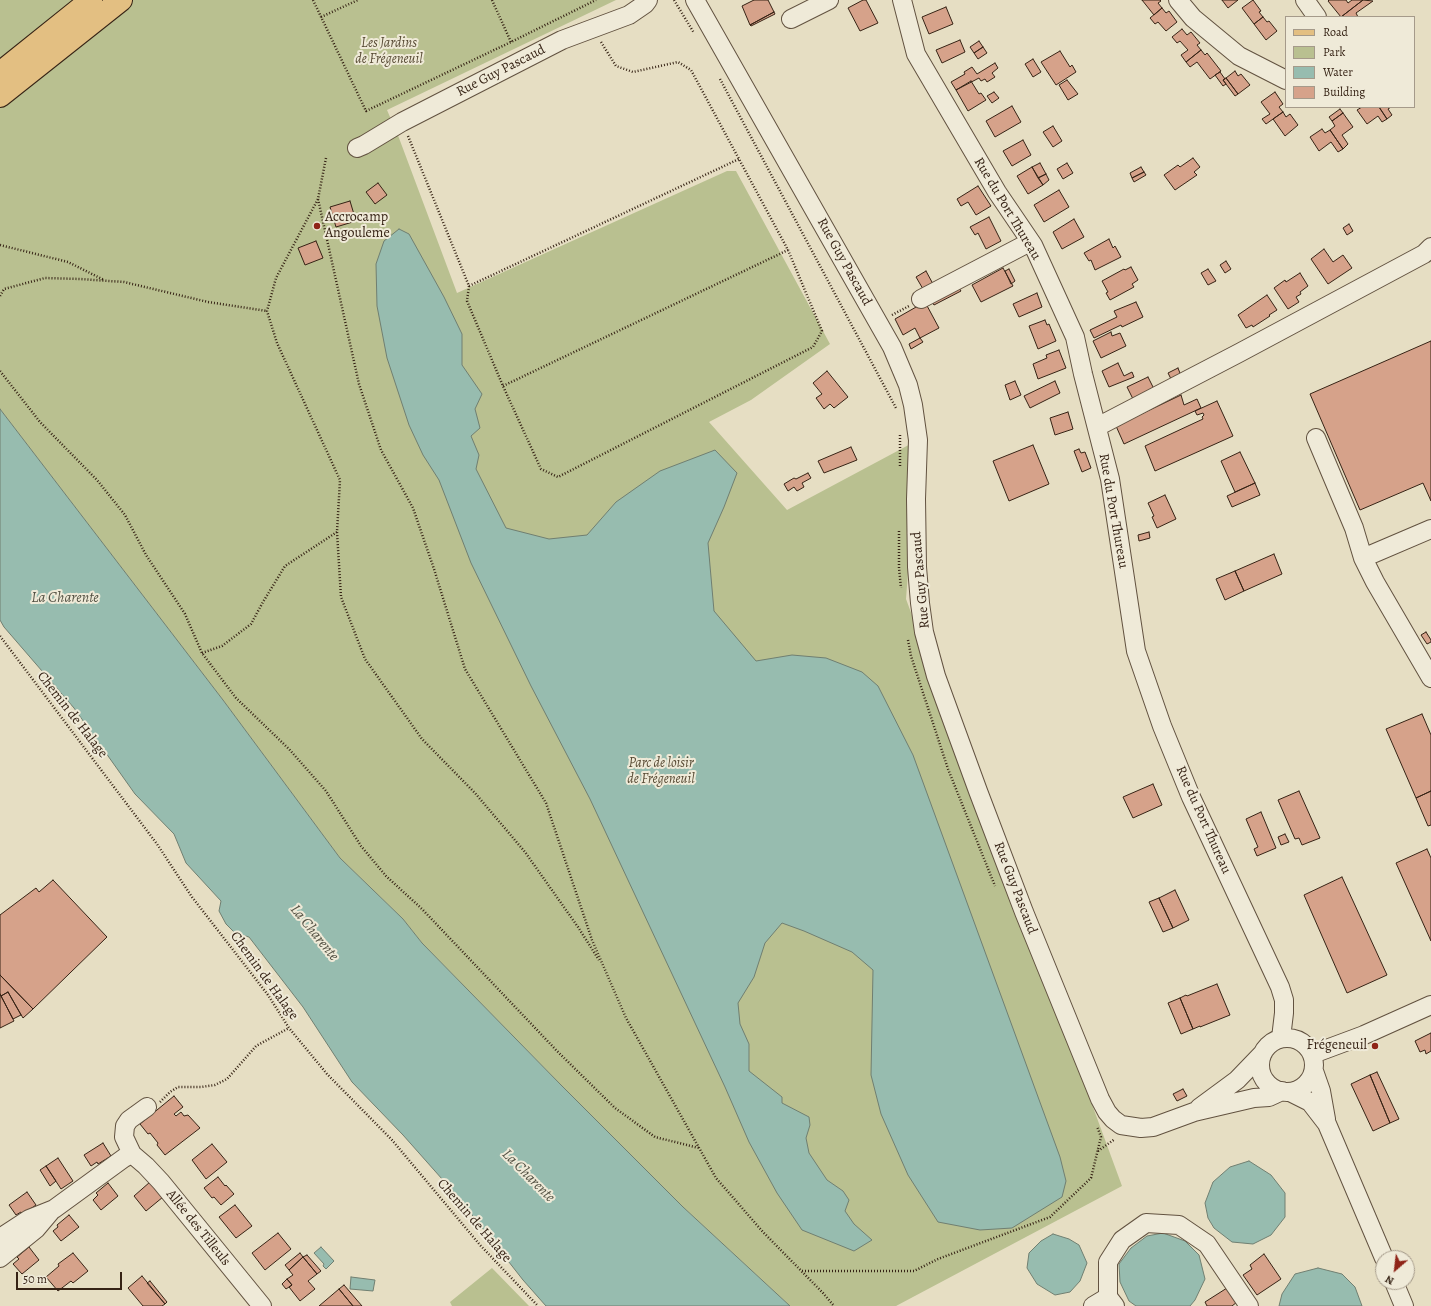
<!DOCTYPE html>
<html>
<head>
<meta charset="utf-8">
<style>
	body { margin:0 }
	#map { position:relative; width:1431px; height:1306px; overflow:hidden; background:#e6dec3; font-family:Alegreya,serif }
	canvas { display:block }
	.legend { position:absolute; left:1285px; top:16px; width:130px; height:92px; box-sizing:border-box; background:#efead8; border:1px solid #a59a8a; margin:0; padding:5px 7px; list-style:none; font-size:12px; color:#362315 }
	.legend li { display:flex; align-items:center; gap:8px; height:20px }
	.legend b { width:20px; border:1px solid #a59a8a }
	.north { position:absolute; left:1375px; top:1250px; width:40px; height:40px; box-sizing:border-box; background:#efead8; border:1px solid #a59a8a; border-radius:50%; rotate:208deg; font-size:11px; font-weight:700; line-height:16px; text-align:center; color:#362315 }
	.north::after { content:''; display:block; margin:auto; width:14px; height:18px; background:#8f2418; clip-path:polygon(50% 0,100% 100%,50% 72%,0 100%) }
	.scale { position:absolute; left:16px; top:1272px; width:106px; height:18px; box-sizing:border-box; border:2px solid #362315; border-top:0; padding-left:5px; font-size:12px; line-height:14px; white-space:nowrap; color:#362315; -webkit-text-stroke:3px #efead8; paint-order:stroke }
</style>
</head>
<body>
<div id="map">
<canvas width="1431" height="1306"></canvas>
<ul class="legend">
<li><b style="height:5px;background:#e3bf82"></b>Road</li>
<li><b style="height:11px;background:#b9c090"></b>Park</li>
<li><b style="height:11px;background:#97bcaf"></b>Water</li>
<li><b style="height:11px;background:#d6a28a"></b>Building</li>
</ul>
<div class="north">N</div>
<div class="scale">50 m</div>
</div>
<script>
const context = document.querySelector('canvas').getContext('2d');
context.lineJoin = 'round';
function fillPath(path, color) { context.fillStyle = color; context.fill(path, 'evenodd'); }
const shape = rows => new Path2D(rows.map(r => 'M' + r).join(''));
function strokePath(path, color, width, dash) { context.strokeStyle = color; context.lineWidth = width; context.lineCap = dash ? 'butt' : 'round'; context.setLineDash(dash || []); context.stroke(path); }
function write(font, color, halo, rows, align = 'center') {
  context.font = font + ' Alegreya,serif'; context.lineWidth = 4; context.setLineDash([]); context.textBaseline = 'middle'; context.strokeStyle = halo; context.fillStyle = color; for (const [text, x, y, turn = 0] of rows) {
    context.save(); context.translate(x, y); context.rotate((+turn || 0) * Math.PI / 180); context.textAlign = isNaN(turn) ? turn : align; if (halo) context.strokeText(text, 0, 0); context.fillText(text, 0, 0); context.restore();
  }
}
const green = shape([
	[0,0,616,0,387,110,399,138,457,293,727,171,736,171,830,344,751,400,709,422,787,510,918,440,906,599,1122,1186,896,1306,790,1306,683,1207,561,1085,422,943,403,919,340,858,223,700,0,409],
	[492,1268,529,1306,452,1306,450,1302]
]);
const water = shape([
	[399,229,409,234,444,297,462,334,462,365,482,394,475,409,480,428,471,436,479,455,476,469,506,528,549,539,587,535,616,502,660,471,715,450,737,473,724,507,708,543,714,611,756,661,792,655,826,658,862,672,878,686,913,755,1060,1157,1066,1181,1062,1197,1012,1228,980,1230,938,1222,908,1175,881,1114,871,1075,873,970,852,952,804,931,782,923,765,943,754,977,738,1003,740,1024,749,1044,749,1071,782,1097,782,1103,809,1117,810,1125,806,1138,809,1153,827,1180,843,1191,849,1200,845,1211,854,1224,872,1240,854,1251,802,1230,777,1193,749,1142,725,1087,590,799,531,686,471,563,439,480,423,455,409,425,387,358,377,306,376,264,384,241,399,229],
	[0,409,223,700,340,858,403,919,422,943,561,1085,683,1207,790,1306,546,1306,523,1280,458,1197,403,1135,352,1082,303,1007,249,937,235,933,226,924,219,911,221,901,186,863,174,834,135,794,74,708,4,627,0,620,0,409],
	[1249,1161,1271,1175,1285,1193,1285,1217,1271,1235,1253,1244,1232,1242,1214,1228,1208,1218,1205,1203,1213,1182,1230,1167,1249,1161],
	[1163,1233,1185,1241,1199,1255,1205,1279,1195,1300,1190,1306,1136,1306,1129,1301,1120,1282,1119,1264,1131,1248,1147,1236,1163,1233],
	[1053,1234,1069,1239,1079,1245,1087,1263,1080,1281,1070,1292,1055,1295,1037,1284,1027,1268,1029,1253,1041,1241,1053,1234],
	[321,1247,334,1261,326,1269,323,1266,324,1264,314,1253,321,1247],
	[1318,1268,1342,1274,1355,1287,1362,1306,1279,1306,1282,1294,1295,1274,1318,1268],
	[351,1277,375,1280,373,1291,350,1289,351,1277]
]);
const building = shape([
	[754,0,768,0,774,12,750,25,742,6,754,0],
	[863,0,866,0,878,23,860,31,848,8,863,0],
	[1142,0,1160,0,1161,1,1158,3,1162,8,1154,15,1142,0],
	[1222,0,1238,0,1228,8,1222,0],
	[1253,0,1261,11,1259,12,1263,17,1254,24,1242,8,1253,0],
	[1329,0,1346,0,1348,3,1352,0,1363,0,1341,17,1328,1,1329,0],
	[1363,0,1373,1,1356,13,1358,17,1341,17,1363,0],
	[946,7,953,24,929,34,922,17,946,7],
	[1162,8,1166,13,1169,11,1177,22,1166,31,1158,22,1155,24,1150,18,1162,8],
	[774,12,775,14,751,26,750,25,774,12],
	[1263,17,1267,22,1269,21,1277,31,1266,40,1254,24,1263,17],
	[1182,29,1187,35,1191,32,1200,43,1197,45,1201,50,1186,62,1181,55,1188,50,1180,41,1177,43,1172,37,1182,29],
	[960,40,965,52,942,63,936,50,960,40],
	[979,41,983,47,974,53,970,47,979,41],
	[983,47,987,53,978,59,974,53,983,47],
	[1201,50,1205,55,1207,53,1221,71,1210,79,1197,62,1190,67,1186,62,1201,50],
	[1060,51,1070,67,1072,65,1076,72,1056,85,1041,62,1060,51],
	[1033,59,1041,72,1033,77,1025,64,1033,59],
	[995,63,998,68,992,73,995,77,987,82,985,79,981,81,979,78,956,90,951,82,965,74,964,72,972,67,977,74,995,63],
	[1235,71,1238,76,1241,74,1250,85,1238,94,1226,78,1235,71],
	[1220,72,1225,79,1223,80,1226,84,1223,86,1215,75,1220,72],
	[1226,78,1238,94,1235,96,1223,80,1226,78],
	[1067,80,1078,94,1068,100,1059,85,1067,80],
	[971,81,979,94,981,93,986,100,968,111,956,90,971,81],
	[994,92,999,98,992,103,987,96,994,92],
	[1275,92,1283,104,1279,107,1283,112,1266,124,1262,119,1270,114,1261,102,1275,92],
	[1012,106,1021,122,995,137,986,121,1012,106],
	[1362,107,1379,107,1387,119,1382,122,1378,116,1367,124,1357,110,1362,107],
	[1379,107,1391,107,1388,109,1392,115,1387,119,1379,107],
	[1340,109,1343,113,1332,121,1329,117,1340,109],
	[1283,112,1286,117,1290,114,1298,125,1285,136,1273,119,1283,112],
	[1343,113,1353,127,1342,135,1348,144,1343,149,1330,130,1335,126,1332,121,1343,113],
	[1053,126,1062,141,1053,147,1043,132,1053,126],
	[1322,129,1325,133,1330,130,1343,149,1338,152,1331,142,1319,151,1310,137,1322,129],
	[1023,140,1031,155,1012,166,1003,151,1023,140],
	[1193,158,1200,167,1194,172,1197,175,1175,190,1164,175,1178,165,1180,167,1193,158],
	[1040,163,1046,174,1038,178,1032,167,1040,163],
	[1067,163,1073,173,1063,179,1057,169,1067,163],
	[1032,167,1043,185,1028,194,1017,176,1032,167],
	[1141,167,1144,172,1132,178,1130,173,1141,167],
	[1144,172,1146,175,1134,182,1132,178,1144,172],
	[1046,174,1049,180,1043,185,1038,178,1046,174],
	[378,183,387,195,375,204,366,192,378,183],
	[978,186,991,206,976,215,968,202,961,206,957,199,978,186],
	[1059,190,1069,207,1044,222,1034,205,1059,190],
	[350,201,356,221,336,227,330,207,350,201],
	[989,217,1001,241,986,249,978,233,975,235,970,227,989,217],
	[1074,219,1084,237,1062,249,1053,232,1074,219],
	[1349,224,1353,231,1347,235,1343,228,1349,224],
	[1109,239,1113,248,1115,246,1121,257,1095,270,1091,260,1089,261,1084,253,1109,239],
	[316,241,323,258,305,265,298,248,316,241],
	[1324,249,1333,262,1343,255,1352,268,1328,284,1311,259,1324,249],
	[1226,261,1231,269,1225,273,1220,265,1226,261],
	[1131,267,1138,280,1132,284,1134,287,1110,300,1106,293,1108,292,1102,281,1124,269,1125,270,1131,267],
	[1003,268,1013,286,981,302,972,285,1003,268],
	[1009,269,1015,281,1011,284,1005,271,1009,269],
	[1208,269,1216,281,1208,285,1201,273,1208,269],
	[926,271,933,284,923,289,916,277,926,271],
	[1300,273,1308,286,1300,292,1301,294,1296,297,1299,302,1288,309,1274,288,1285,280,1286,282,1300,273],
	[959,288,961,291,934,305,932,302,959,288],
	[1037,293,1042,307,1019,317,1013,304,1037,293],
	[1267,295,1277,310,1269,315,1270,316,1253,327,1252,325,1246,328,1238,315,1267,295],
	[925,302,939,328,920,338,915,328,903,335,895,319,925,302],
	[1136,302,1143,317,1122,327,1121,325,1094,338,1090,330,1117,317,1114,311,1136,302],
	[1045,320,1047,325,1049,324,1056,341,1038,349,1029,326,1045,320],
	[1111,332,1112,336,1120,333,1126,346,1101,358,1093,341,1111,332],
	[920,338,923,342,911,349,909,344,920,338],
	[1431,341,1431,501,1423,483,1360,510,1310,394,1431,341],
	[1059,350,1066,368,1038,379,1033,364,1047,358,1046,355,1059,350],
	[1118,363,1124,376,1132,372,1134,377,1109,387,1102,371,1118,363],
	[1178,368,1183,381,1174,385,1168,373,1178,368],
	[827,371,848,397,834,408,830,404,824,409,816,398,822,394,813,383,827,371],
	[1148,377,1156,393,1135,403,1127,387,1148,377],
	[1015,381,1021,395,1010,400,1005,385,1015,381],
	[1055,381,1060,393,1030,408,1024,396,1055,381],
	[1181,395,1184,405,1197,399,1201,408,1124,444,1116,426,1181,395],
	[1217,401,1233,436,1155,471,1145,446,1203,419,1202,417,1204,415,1203,413,1197,415,1195,411,1217,401],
	[1068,412,1073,429,1055,435,1050,418,1068,412],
	[1033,445,1049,484,1009,501,993,461,1033,445],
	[851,447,857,460,824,473,818,461,851,447],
	[1079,449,1081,453,1085,452,1091,468,1082,472,1074,451,1079,449],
	[1240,452,1255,483,1235,492,1221,461,1240,452],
	[808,473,811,478,802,483,804,487,797,491,794,487,788,491,784,484,794,478,796,479,808,473],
	[1255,483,1260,495,1232,507,1227,496,1255,483],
	[1165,495,1176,519,1157,528,1152,517,1154,516,1148,503,1165,495],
	[1149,532,1150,538,1139,541,1138,535,1149,532],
	[1274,554,1282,574,1244,591,1235,571,1274,554],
	[1235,571,1244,591,1225,600,1216,579,1235,571],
	[1426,632,1431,640,1431,642,1427,644,1421,635,1426,632],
	[1422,714,1431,735,1431,791,1416,798,1386,729,1422,714],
	[1153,784,1162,805,1133,818,1123,797,1153,784],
	[1299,791,1320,838,1302,845,1299,838,1295,839,1278,800,1299,791],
	[1431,791,1431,825,1428,826,1416,798,1431,791],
	[1261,812,1276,848,1257,856,1254,849,1258,847,1246,819,1261,812],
	[1285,834,1289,842,1281,845,1278,837,1285,834],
	[1427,849,1431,858,1431,941,1396,863,1427,849],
	[1342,877,1387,975,1347,993,1304,895,1342,877],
	[53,880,107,937,33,1009,0,975,0,915,36,888,39,892,53,880],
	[1175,890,1189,920,1173,928,1159,898,1175,890],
	[1159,898,1173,928,1163,932,1149,902,1159,898],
	[0,975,33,1009,23,1018,8,992,1,996,0,994,0,975],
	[1217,984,1230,1015,1200,1027,1200,1026,1193,1029,1180,998,1186,995,1187,996,1217,984],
	[8,992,21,1015,13,1019,1,996,8,992],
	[0,994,14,1021,0,1028,0,994],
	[1180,998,1193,1029,1181,1034,1168,1003,1180,998],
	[1431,1033,1431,1051,1426,1054,1425,1050,1420,1052,1415,1041,1431,1033],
	[1377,1072,1399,1119,1390,1123,1370,1075,1377,1072],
	[1370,1075,1390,1123,1373,1131,1351,1084,1370,1075],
	[1183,1089,1187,1096,1177,1101,1173,1094,1183,1089],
	[174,1096,183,1107,174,1114,176,1116,181,1112,184,1116,188,1115,200,1128,165,1155,157,1145,158,1143,150,1133,148,1134,140,1124,174,1096],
	[103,1143,111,1156,98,1164,97,1162,91,1166,84,1155,103,1143],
	[212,1144,227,1162,206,1179,192,1160,212,1144],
	[58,1158,73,1181,61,1189,46,1166,58,1158],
	[46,1166,56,1181,50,1186,40,1170,46,1166],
	[218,1177,225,1186,226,1185,234,1194,221,1205,214,1197,212,1198,204,1188,218,1177],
	[150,1182,163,1197,146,1211,134,1196,150,1182],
	[108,1183,118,1196,101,1210,93,1200,98,1195,96,1193,108,1183],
	[27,1192,36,1205,23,1214,21,1212,16,1215,9,1205,27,1192],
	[235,1205,252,1226,236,1238,219,1217,235,1205],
	[69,1215,79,1227,61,1241,53,1231,58,1227,57,1225,69,1215],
	[278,1233,291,1249,265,1270,252,1253,278,1233],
	[29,1247,39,1260,22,1274,13,1264,19,1259,17,1257,29,1247],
	[73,1253,88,1271,73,1283,71,1281,58,1291,46,1277,59,1266,58,1264,73,1253],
	[300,1253,303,1257,289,1270,285,1265,300,1253],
	[1264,1254,1281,1279,1257,1295,1243,1275,1252,1269,1250,1265,1264,1254],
	[307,1255,321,1271,317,1274,303,1257,307,1255],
	[303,1257,317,1274,308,1281,315,1289,300,1301,289,1287,292,1285,287,1279,293,1275,289,1270,303,1257],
	[142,1276,165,1304,162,1306,143,1306,128,1288,142,1276],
	[287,1279,292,1285,286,1289,282,1284,287,1279],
	[150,1281,167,1302,165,1304,147,1283,150,1281],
	[344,1285,362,1306,353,1306,339,1289,344,1285],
	[1227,1288,1237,1302,1232,1306,1207,1306,1205,1302,1227,1288],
	[339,1289,353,1306,319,1306,339,1289]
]);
const path = shape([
	[313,0,366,111,511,42,596,0],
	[492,0,511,42],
	[674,0,694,33],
	[321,17,358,0],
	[720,79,896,408],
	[408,136,469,286,467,301,503,386,541,469,558,477,813,347,822,331,788,250,691,70,678,62,633,72,616,66,601,42],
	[326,158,318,199,276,278,267,311,277,343,340,480,337,532,341,597,365,659,422,739,475,793,525,852,578,927,599,960],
	[318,199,359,384,381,450,413,508,434,569,465,669,546,803,592,940,626,1018,716,1178,763,1232,823,1293,834,1306],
	[0,245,68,262,104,280],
	[469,286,739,159],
	[0,296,4,289,45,278,80,279,124,282,208,302,267,311],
	[892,315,909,306],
	[0,371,40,422,97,480,125,515,146,555,185,614,202,653,236,698,289,749,326,791,361,846,386,876,422,909,557,1051,615,1108,655,1137,699,1148],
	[503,386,788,250],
	[900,435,900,466],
	[899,531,899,568,901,588],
	[0,636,157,844,192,897,268,995,289,1028,327,1074,392,1140,480,1245,538,1306],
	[908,640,911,656,948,769,995,886],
	[202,653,222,646,251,624,263,602,285,566,337,532],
	[160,1102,170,1092,178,1087,201,1087,215,1085,227,1079,256,1046,289,1028],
	[1098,1151,1115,1139],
	[802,1271,914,1271,938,1259,1050,1217,1091,1178,1101,1137,1097,1126]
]);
const minor = shape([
	[695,0,892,347,908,385,913,405,918,440,916,499,917,567,920,603,924,632,936,676,978,791,1024,912,1100,1099,1107,1112,1113,1119,1121,1125,1141,1128,1153,1127,1194,1112,1254,1098,1269,1097,1282,1091],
	[902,0,916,54,997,192,1033,245,1075,337,1083,374,1110,479,1136,651,1162,726,1191,797,1280,987,1284,1000,1284,1013,1281,1038],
	[1178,0,1193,18,1239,56,1286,80],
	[1305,0,1317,17],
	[791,19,829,0],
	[357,148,364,145,402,122,562,40,629,15,645,4,648,0],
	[921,299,1030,242],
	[1097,427,1239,353,1424,254,1431,247],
	[1316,438,1354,528,1363,558,1375,582,1431,678],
	[1363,558,1431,529],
	'1260 1065a27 27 0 1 1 54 0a27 27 0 1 1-54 0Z',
	[1313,1054,1364,1035,1431,1005],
	[1314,1071,1321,1091,1326,1119],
	[1290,1092,1310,1102,1327,1124,1384,1258],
	[1199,1108,1237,1080,1263,1053],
	[132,1154,146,1166,161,1182,262,1306],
	[0,1238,29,1219,54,1209,124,1158,132,1154,124,1137,125,1126,129,1120,147,1107],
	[0,1258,36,1229,52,1210],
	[1394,1282,1404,1306],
	[1108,1297,1108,1262,1122,1240,1146,1223,1179,1225,1207,1244,1249,1306],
	[1093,1306,1108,1297,1115,1306]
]);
const major = shape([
	[0,73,91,0],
	[0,96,121,0]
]);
const markers = [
	[317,226,4,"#8f2418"],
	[1375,1046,4,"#8f2418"]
];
const parkNames = [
	["Les Jardins",389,44],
	["de Frégeneuil",389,60],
	["Parc de loisir",661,764],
	["de Frégeneuil",661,780]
];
const streetNames = [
	["Rue Guy Pascaud",501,71,-27],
	["Rue du Port Thureau",1007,209,59],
	["Rue Guy Pascaud",844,262,61],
	["Rue du Port Thureau",1113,511,80],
	["Rue Guy Pascaud",921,580,-95],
	["Chemin de Halage",72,715,52],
	["Rue du Port Thureau",1203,820,66],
	["Rue Guy Pascaud",1015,888,69],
	["Chemin de Halage",264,976,54],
	["Chemin de Halage",474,1221,49],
	["Allée des Tilleuls",198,1228,51]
];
const poiNames = [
	["Accrocamp",325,218],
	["Angouleme",325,234],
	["Frégeneuil",1367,1046,"right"]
];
const waterNames = [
	["La Charente",65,598],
	["La Charente",314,933,51],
	["La Charente",528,1176,45]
];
fillPath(green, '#b9c090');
fillPath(water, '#97bcaf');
strokePath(water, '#707f71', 1);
fillPath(building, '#d6a28a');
strokePath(building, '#362315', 1);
strokePath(minor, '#625240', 20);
strokePath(major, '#362315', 24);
strokePath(path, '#362315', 2.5, [1, 2]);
strokePath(minor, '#efead8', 18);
strokePath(major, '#e3bf82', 22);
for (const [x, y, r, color] of markers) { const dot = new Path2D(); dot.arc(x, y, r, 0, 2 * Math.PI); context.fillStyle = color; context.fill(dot); strokePath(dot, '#efead8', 1.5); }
write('italic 14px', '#574a34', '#efead8', parkNames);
write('14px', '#362315', '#efead8', streetNames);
write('14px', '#362315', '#efead8', poiNames, 'left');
write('italic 15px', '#535143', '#efead8', waterNames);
</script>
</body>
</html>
